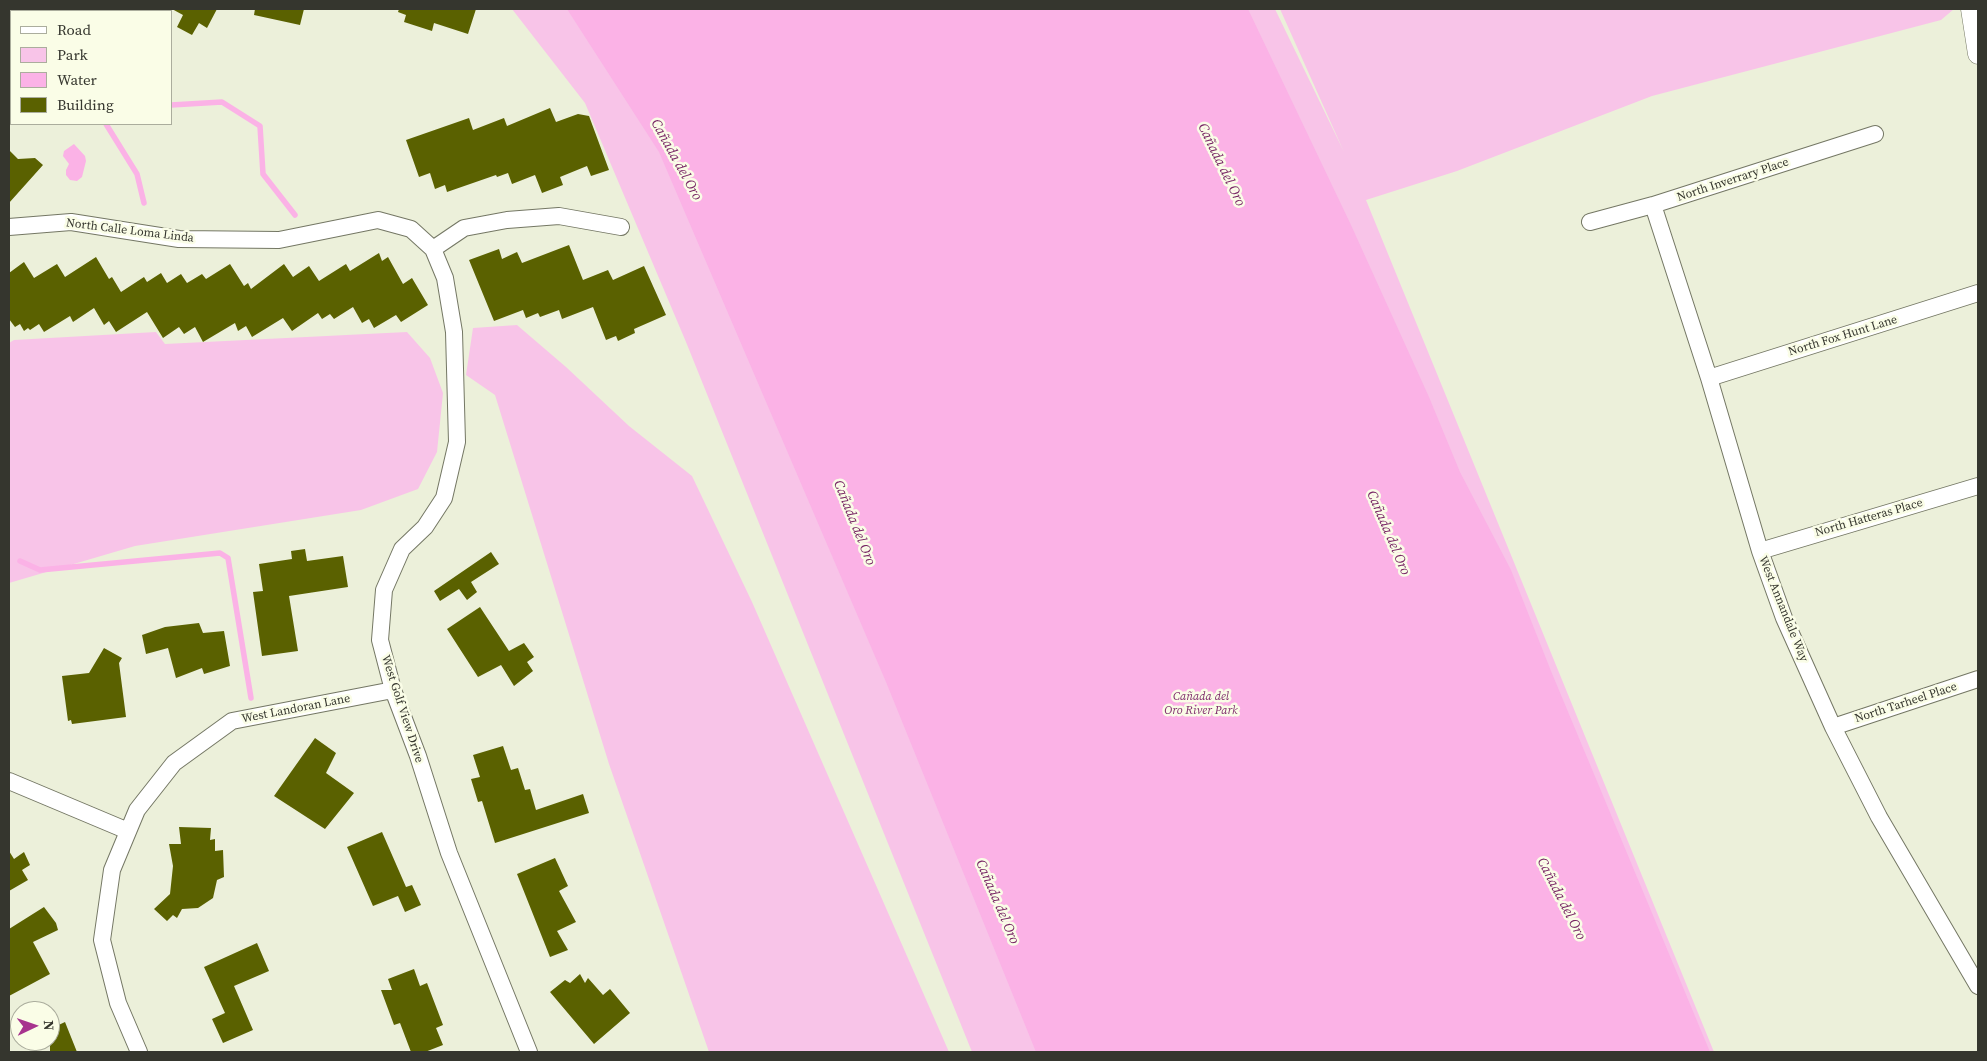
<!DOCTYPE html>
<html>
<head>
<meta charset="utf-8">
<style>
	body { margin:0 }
	#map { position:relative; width:1987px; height:1061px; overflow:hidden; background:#ecf0da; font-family:"Source Serif 4",serif }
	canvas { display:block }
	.frame { position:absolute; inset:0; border:10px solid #35362e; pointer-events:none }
	.legend { position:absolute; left:10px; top:10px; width:162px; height:115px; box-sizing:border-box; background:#fafde7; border:1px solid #abad9d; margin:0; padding:6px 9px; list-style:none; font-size:15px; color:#35362e }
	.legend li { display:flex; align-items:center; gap:10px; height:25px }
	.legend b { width:25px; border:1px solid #abad9d }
	.north { position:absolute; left:10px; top:1001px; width:50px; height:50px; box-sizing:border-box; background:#fafde7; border:1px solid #abad9d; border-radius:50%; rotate:87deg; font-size:14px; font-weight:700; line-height:20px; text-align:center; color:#35362e }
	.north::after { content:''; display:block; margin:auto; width:18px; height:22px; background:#a7338e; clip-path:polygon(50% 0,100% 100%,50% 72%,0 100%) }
</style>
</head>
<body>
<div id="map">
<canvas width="1987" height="1061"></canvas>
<div class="frame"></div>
<ul class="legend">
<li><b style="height:6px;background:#fff"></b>Road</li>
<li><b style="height:14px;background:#f8c4e8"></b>Park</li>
<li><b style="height:14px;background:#fbb2e6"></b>Water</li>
<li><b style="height:14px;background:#5a6100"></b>Building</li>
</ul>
<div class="north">N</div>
</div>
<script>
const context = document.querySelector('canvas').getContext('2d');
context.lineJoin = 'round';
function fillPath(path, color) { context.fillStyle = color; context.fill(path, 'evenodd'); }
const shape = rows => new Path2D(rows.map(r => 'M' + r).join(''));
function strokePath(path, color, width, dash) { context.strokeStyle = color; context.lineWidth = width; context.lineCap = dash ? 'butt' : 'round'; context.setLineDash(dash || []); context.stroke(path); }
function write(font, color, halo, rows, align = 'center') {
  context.font = font + ' "Source Serif 4",serif'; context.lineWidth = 5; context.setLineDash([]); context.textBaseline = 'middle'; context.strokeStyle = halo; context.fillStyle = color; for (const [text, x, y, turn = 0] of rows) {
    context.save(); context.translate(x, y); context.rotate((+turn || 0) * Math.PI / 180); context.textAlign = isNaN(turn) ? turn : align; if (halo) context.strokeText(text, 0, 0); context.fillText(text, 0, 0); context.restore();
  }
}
const green = shape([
	[512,9,1275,9,1344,152,1280,9,1954,9,1941,20,1652,96,1457,171,1366,200,1714,1052,972,1052,686,342,585,103],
	[517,325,566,367,629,426,692,476,752,602,949,1052,709,1052,609,764,495,395,466,375,473,328],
	[156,332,165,344,407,332,430,358,443,393,437,452,418,489,361,510,135,546,9,583,9,343,14,340]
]);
const water = shape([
	[567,9,1248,9,1351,225,1429,397,1460,472,1511,570,1551,671,1710,1052,1036,1052,886,682,659,152],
	[74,144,85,156,86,161,82,177,77,181,70,180,66,175,66,170,69,164,63,156,64,151]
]);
const stream = shape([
	[171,105,222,102,260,126,263,174,295,215],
	[9,115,11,115],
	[106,124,137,174,144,203],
	[20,561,40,570,220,553,228,558,251,698]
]);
const building = shape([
	[172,9,217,9,207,28,199,23,192,35,177,27,183,15],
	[255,9,304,9,300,25,254,15],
	[399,9,476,9,468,34,434,23,432,31,404,22,406,15,398,12],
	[550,108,556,122,578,114,589,116,609,170,591,176,587,166,560,177,563,185,542,193,535,175,512,184,508,173,497,177,496,175,447,192,445,185,435,189,430,173,419,177,406,140,469,118,473,130,504,118,507,126],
	[9,150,18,159,35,158,43,165,9,203],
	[569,245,583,280,608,270,613,280,644,266,666,315,634,329,635,333,618,341,616,336,606,340,593,307,562,319,559,310,540,317,538,313,526,318,523,310,494,321,469,260,499,249,502,259,517,252,522,263],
	[379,253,382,261,388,257,403,284,412,278,428,305,401,322,396,315,374,328,369,319,362,323,353,307,334,319,330,314,322,319,318,313,292,331,283,318,252,337,246,326,238,331,235,323,203,342,195,327,184,334,179,327,163,338,147,312,116,332,109,321,104,325,94,308,73,322,70,316,44,332,39,324,30,330,28,328,24,331,20,324,15,327,9,319,9,273,24,262,34,278,57,264,65,277,96,257,109,279,112,277,121,292,144,277,147,282,161,273,167,283,181,274,187,283,202,274,206,279,230,264,244,286,248,283,251,289,284,264,293,277,309,266,319,281,346,264,350,271],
	[305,549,307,561,343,556,348,587,289,596,298,651,262,656,253,592,263,591,259,564,292,559,291,551],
	[491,552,499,564,471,582,477,592,467,600,459,589,440,601,434,591],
	[480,607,509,651,524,643,534,657,527,662,533,671,514,686,501,665,478,677,447,629],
	[199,623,203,633,224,631,230,666,204,674,202,668,176,678,168,648,146,654,142,635,165,627],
	[104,648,122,658,119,663,126,717,72,724,71,720,68,721,62,676,89,673],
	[315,738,336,753,326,773,354,793,325,829,274,796],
	[503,746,511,770,518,768,525,790,530,789,536,810,583,794,589,813,495,843,482,801,478,802,471,779,480,777,473,755],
	[179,827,211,828,210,840,215,839,215,851,223,850,224,877,217,880,213,898,198,908,182,909,177,918,173,915,167,921,154,909,170,894,173,866,169,844,181,844],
	[382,832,406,887,412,885,421,905,405,912,398,896,373,906,347,847],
	[9,851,14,859,24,852,30,865,22,870,28,880,9,891],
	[555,858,568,886,559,891,576,922,557,931,568,950,550,957,517,874],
	[44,907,56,923,58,930,33,942,50,974,9,996,9,929],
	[257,943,269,971,234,986,253,1030,223,1043,212,1019,225,1013,204,967],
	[414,969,420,986,427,983,443,1025,436,1028,443,1045,425,1052,411,1052,400,1023,394,1025,381,990,392,990,388,979],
	[580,974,585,983,588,978,603,995,610,989,630,1013,594,1044,550,992,565,980,570,983],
	[65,1022,77,1052,50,1052,50,1029]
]);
const minor = shape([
	[1653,205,1709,378,1760,551,1784,618,1833,727,1879,817,1978,986],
	[1590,222,1653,205,1875,134],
	[9,227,71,222,179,239,279,240,378,220,411,229,433,249,445,278,454,332,457,442,444,498,425,527,402,549,384,590,380,640,393,690,418,756,449,853,529,1052],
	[433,249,464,228,507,220,559,216,621,227],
	[1709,378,1978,293],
	[1760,551,1978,486],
	[1833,727,1978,679],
	[9,781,128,831],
	[139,1052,118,1003,102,940,112,870,137,810,174,763,232,721,393,690]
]);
const tertiary = shape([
	[1971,9,1978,54]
]);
const streetNames = [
	["North Inverrary Place",1733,180,-18],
	["North Calle Loma Linda",130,231,7],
	["North Fox Hunt Lane",1843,336,-17],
	["North Hatteras Place",1869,518,-16],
	["West Annandale Way",1783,609,68],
	["North Tarheel Place",1906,703,-18],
	["West Landoran Lane",296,709,-11],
	["West Golf View Drive",402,709,72]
];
const parkNames = [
	["Cañada del",1201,697],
	["Oro River Park",1201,711]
];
const waterNames = [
	["Cañada del Oro",676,160,61],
	["Cañada del Oro",1221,165,64],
	["Cañada del Oro",854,523,68],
	["Cañada del Oro",1388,533,67],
	["Cañada del Oro",1561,899,63],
	["Cañada del Oro",997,902,67]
];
fillPath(green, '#f8c4e8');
fillPath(water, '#fbb2e6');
strokePath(stream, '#fbb2e6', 5.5);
fillPath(building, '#5a6100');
strokePath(minor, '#747764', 18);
strokePath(tertiary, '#747764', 21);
strokePath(minor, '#fff', 16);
strokePath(tertiary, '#fff', 20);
write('12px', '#35362e', '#fafde7', streetNames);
write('italic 12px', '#7e2c6b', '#fafde7', parkNames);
write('italic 14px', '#782665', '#fafde7', waterNames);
</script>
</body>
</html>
